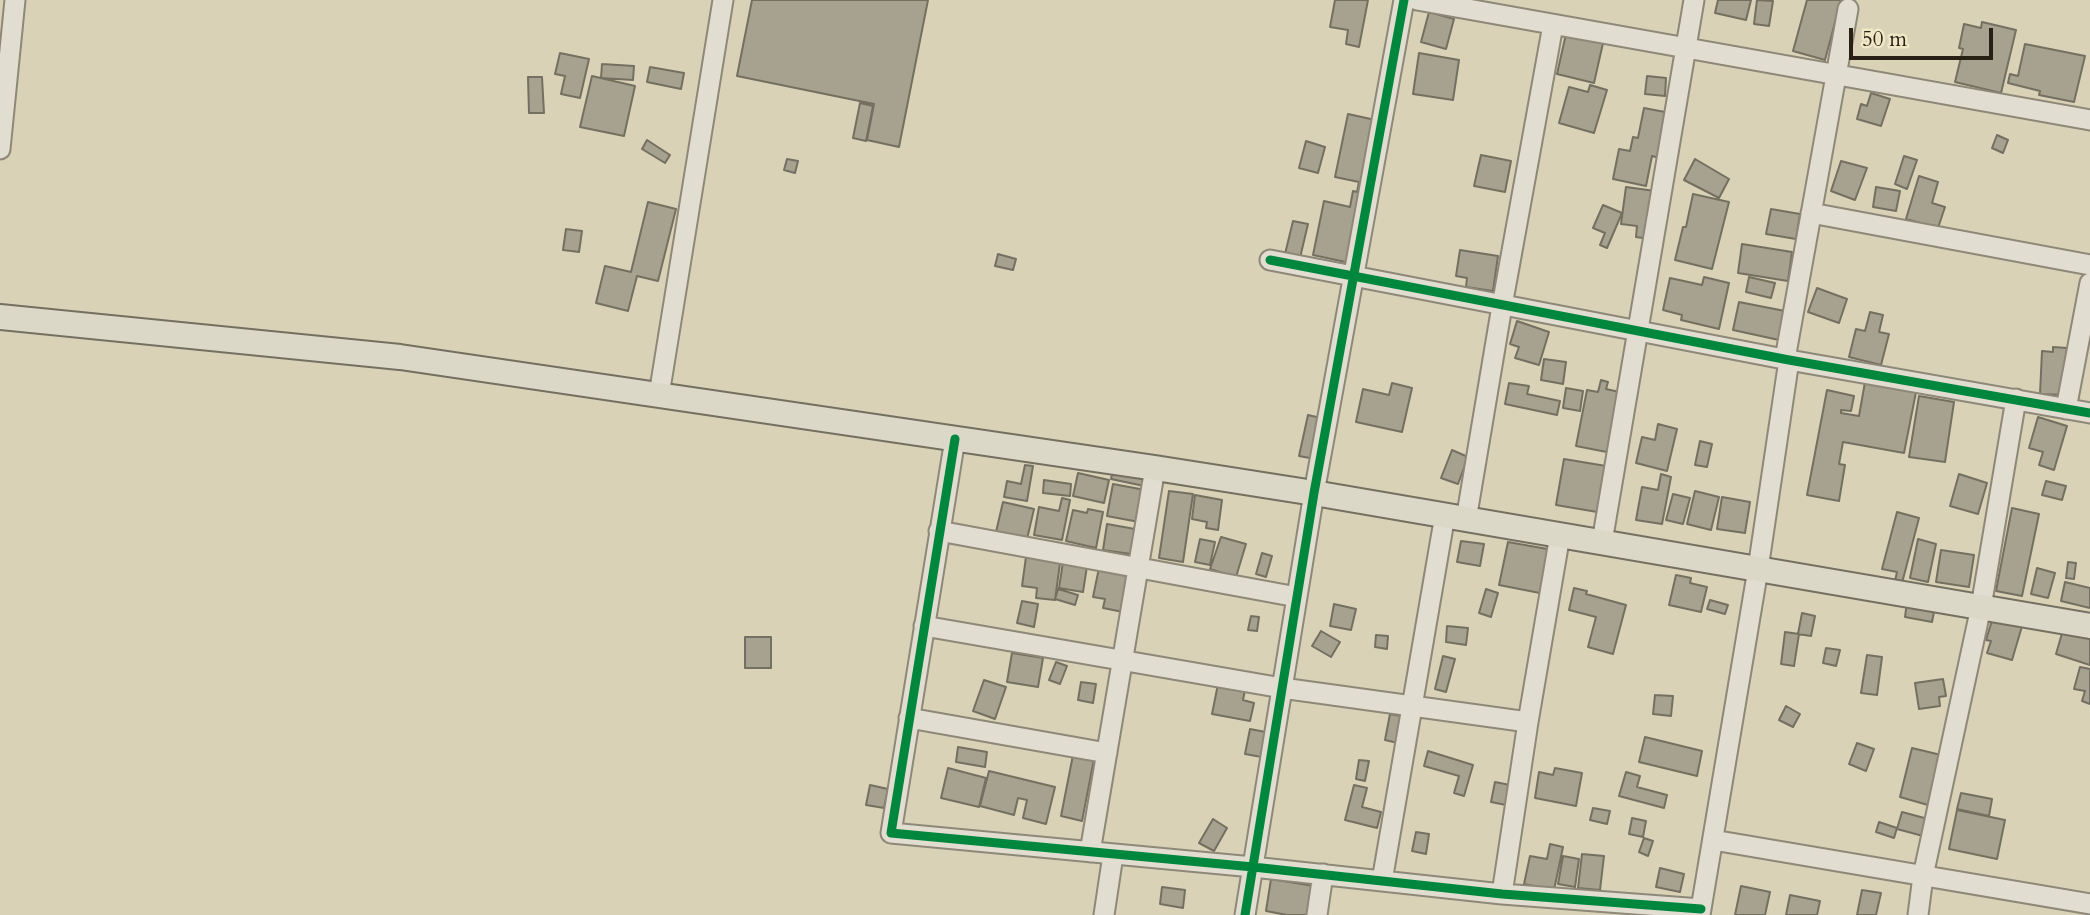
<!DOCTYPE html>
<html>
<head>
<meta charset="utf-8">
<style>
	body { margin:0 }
	#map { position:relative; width:2090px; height:915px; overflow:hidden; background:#d9d2b7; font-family:Cardo,serif }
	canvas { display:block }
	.scale { position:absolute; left:1849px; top:28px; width:144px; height:32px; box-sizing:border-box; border:4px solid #281f15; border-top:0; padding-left:9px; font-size:21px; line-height:24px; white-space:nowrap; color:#281f15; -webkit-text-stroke:5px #f0e7c6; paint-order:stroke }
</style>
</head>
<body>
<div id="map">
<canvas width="2090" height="915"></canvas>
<div class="scale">50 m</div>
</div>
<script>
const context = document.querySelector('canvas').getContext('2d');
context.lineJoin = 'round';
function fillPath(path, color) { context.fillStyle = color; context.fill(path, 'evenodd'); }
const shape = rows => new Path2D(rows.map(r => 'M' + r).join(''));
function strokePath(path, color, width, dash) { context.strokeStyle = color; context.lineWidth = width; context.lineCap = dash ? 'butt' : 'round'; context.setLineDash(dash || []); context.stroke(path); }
const building = shape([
	[752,0,928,0,899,147,867,140,874,104,737,76,752,0],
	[1335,0,1368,0,1359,47,1346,44,1348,30,1330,27,1335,0],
	[1718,0,1751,0,1746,20,1715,13,1718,0],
	[1757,0,1773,1,1769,26,1754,24,1757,0],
	[1807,0,1841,0,1825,60,1793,51,1807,0],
	[1429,12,1454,19,1446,49,1421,42,1429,12],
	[1982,22,2016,30,2001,93,1955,82,1963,49,1959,48,1964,24,1981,28,1982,22],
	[1566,34,1603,43,1594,83,1557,74,1566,34],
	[2025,44,2085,56,2074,102,2039,95,2040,91,2008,83,2010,74,2018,76,2025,44],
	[560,53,589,59,580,98,561,94,565,76,555,74,560,53],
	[1419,53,1459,60,1453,100,1413,94,1419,53],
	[602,64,634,66,633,80,601,78,602,64],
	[650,67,684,73,681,89,647,82,650,67],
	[592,76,635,86,624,136,580,127,592,76],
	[1647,76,1666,78,1665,96,1645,94,1647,76],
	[528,77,542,77,544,113,529,113,528,77],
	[1590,85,1607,90,1594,133,1559,123,1569,87,1588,92,1590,85],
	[1871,93,1890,99,1881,126,1857,119,1861,104,1867,106,1871,93],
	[860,103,873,106,866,141,853,138,860,103],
	[1644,108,1665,112,1660,139,1668,140,1664,159,1652,156,1646,186,1613,179,1619,149,1630,151,1633,137,1638,138,1644,108],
	[1348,114,1380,121,1350,263,1313,255,1324,201,1350,207,1353,191,1357,192,1359,182,1335,177,1348,114],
	[1997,135,2008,140,2003,153,1992,148,1997,135],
	[647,140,670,155,665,163,642,149,647,140],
	[1306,141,1325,147,1318,173,1299,168,1306,141],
	[1481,155,1511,161,1505,192,1474,186,1481,155],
	[1904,156,1917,160,1907,189,1895,184,1904,156],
	[787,159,798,161,795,173,784,170,787,159],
	[1695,159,1729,179,1719,198,1684,180,1695,159],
	[1841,161,1867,168,1855,200,1831,191,1841,161],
	[1919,176,1938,182,1932,203,1945,207,1938,228,1906,219,1919,176],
	[1626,187,1655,191,1649,239,1636,237,1637,226,1621,224,1626,187],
	[1876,187,1900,191,1896,211,1873,207,1876,187],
	[1693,194,1729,202,1712,269,1675,260,1683,227,1686,227,1693,194],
	[648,202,676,209,658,281,637,276,628,311,596,303,605,266,631,272,648,202],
	[1603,205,1622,213,1607,248,1600,245,1605,233,1593,228,1603,205],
	[1771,209,1800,214,1796,239,1766,234,1771,209],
	[1293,221,1308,224,1300,258,1285,254,1293,221],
	[566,229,582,231,579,252,563,250,566,229],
	[1742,244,1792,252,1788,281,1738,273,1742,244],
	[1460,250,1498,256,1493,291,1466,287,1467,278,1456,276,1460,250],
	[998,254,1016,259,1013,270,995,266,998,254],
	[1704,277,1729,283,1719,329,1681,320,1682,315,1663,310,1670,278,1702,285,1704,277],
	[1749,277,1775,283,1771,298,1746,292,1749,277],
	[1817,288,1847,299,1839,323,1808,312,1817,288],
	[1739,302,1785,311,1779,340,1733,330,1739,302],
	[1870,312,1883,315,1879,332,1889,334,1881,365,1849,357,1856,329,1865,331,1870,312],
	[1517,321,1549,332,1539,365,1515,358,1519,347,1510,344,1517,321],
	[2053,347,2067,348,2065,395,2040,394,2042,351,2053,352,2053,347],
	[1544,359,1566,362,1563,384,1541,380,1544,359],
	[1601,380,1608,382,1606,389,1624,393,1612,453,1576,446,1587,390,1598,392,1601,380],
	[1865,382,1916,392,1904,453,1843,442,1839,464,1845,465,1839,501,1807,495,1827,390,1854,396,1851,411,1841,410,1841,413,1859,416,1865,382],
	[1392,383,1412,388,1402,432,1356,422,1363,389,1389,395,1392,383],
	[1509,383,1529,386,1527,394,1560,401,1557,415,1505,404,1509,383],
	[1566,388,1583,391,1580,411,1563,408,1566,388],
	[1919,396,1954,402,1945,462,1909,457,1919,396],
	[1308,415,1325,419,1315,459,1299,456,1308,415],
	[2038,417,2067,426,2054,470,2039,465,2043,452,2029,448,2038,417],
	[1658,424,1677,429,1667,471,1636,463,1642,437,1655,440,1658,424],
	[1700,441,1712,444,1707,467,1695,465,1700,441],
	[1452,450,1468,457,1458,484,1441,478,1452,450],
	[1564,459,1612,467,1603,513,1556,505,1564,459],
	[1025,465,1033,466,1027,501,1004,497,1007,481,1021,484,1025,465],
	[1114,466,1147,473,1144,486,1111,479,1114,466],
	[1078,473,1109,480,1104,503,1073,496,1078,473],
	[1661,474,1671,477,1662,524,1636,520,1642,487,1658,490,1661,474],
	[1959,474,1987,483,1978,514,1950,506,1959,474],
	[1044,480,1071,484,1070,496,1043,493,1044,480],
	[2046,481,2066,486,2062,500,2042,495,2046,481],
	[1113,484,1145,490,1139,522,1107,516,1113,484],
	[1169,491,1193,494,1183,562,1159,558,1169,491],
	[1695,491,1719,497,1711,530,1687,524,1695,491],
	[1673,494,1690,498,1683,524,1666,520,1673,494],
	[1195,495,1222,500,1218,530,1206,528,1207,522,1192,519,1195,495],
	[1722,497,1750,502,1745,533,1717,529,1722,497],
	[1062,498,1070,500,1062,540,1034,535,1039,507,1059,511,1062,498],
	[1003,502,1034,509,1027,539,996,532,1003,502],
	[2012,508,2039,514,2022,596,1996,591,2012,508],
	[1088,509,1103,512,1096,548,1066,541,1073,510,1087,513,1088,509],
	[1897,512,1919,518,1902,583,1895,581,1897,572,1882,569,1897,512],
	[1107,524,1135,529,1131,554,1103,550,1107,524],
	[1221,537,1246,544,1236,577,1210,569,1221,537],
	[1200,539,1215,542,1210,565,1195,562,1200,539],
	[1918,539,1936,544,1928,582,1910,578,1918,539],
	[1461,541,1484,544,1480,566,1457,562,1461,541],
	[1508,542,1553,550,1545,594,1499,585,1508,542],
	[1941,550,1974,555,1969,587,1936,582,1941,550],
	[1262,553,1272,556,1266,577,1256,574,1262,553],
	[1026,557,1060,563,1055,600,1036,598,1037,588,1022,586,1026,557],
	[1063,562,1087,566,1083,592,1059,588,1063,562],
	[2068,562,2076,563,2074,579,2066,578,2068,562],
	[1099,568,1131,575,1123,612,1103,608,1105,599,1093,597,1099,568],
	[2037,568,2055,573,2048,598,2031,594,2037,568],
	[1676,575,1691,578,1690,583,1707,587,1701,612,1669,605,1676,575],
	[2065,582,2090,588,2090,608,2061,601,2065,582],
	[1574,588,1587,591,1586,594,1626,605,1613,654,1588,647,1596,617,1569,610,1574,588],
	[1058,589,1078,595,1075,605,1055,599,1058,589],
	[1486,589,1498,593,1491,617,1479,613,1486,589],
	[1710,600,1728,605,1725,614,1707,609,1710,600],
	[1022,601,1038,604,1034,627,1017,623,1022,601],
	[1907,602,1935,607,1932,622,1905,617,1907,602],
	[1334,604,1356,609,1351,630,1330,626,1334,604],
	[1802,613,1815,616,1811,636,1798,634,1802,613],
	[1994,614,2023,623,2012,660,1987,653,1991,641,1986,640,1994,614],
	[1251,616,1259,617,1257,631,1248,630,1251,616],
	[2065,623,2090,631,2090,665,2056,654,2065,623],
	[1447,626,1468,628,1466,645,1446,642,1447,626],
	[1321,631,1340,642,1331,657,1312,646,1321,631],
	[1785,632,1799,634,1794,666,1781,664,1785,632],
	[1376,635,1388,636,1387,649,1375,647,1376,635],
	[745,637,771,637,771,668,745,668,745,637],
	[1826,648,1840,650,1836,666,1823,663,1826,648],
	[1012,653,1043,658,1038,687,1007,682,1012,653],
	[1867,655,1882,657,1877,695,1861,693,1867,655],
	[1443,656,1455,659,1446,692,1435,689,1443,656],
	[1056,662,1067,666,1060,684,1049,680,1056,662],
	[2080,667,2090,669,2090,704,2082,701,2085,691,2074,689,2080,667],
	[1943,679,1946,696,1939,697,1940,706,1919,709,1915,683,1943,679],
	[984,680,1006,687,995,719,973,711,984,680],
	[1081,682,1096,684,1093,703,1078,700,1081,682],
	[1218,684,1245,690,1243,700,1254,703,1250,721,1212,714,1218,684],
	[1655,695,1673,696,1671,716,1653,714,1655,695],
	[1786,706,1800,714,1793,727,1779,720,1786,706],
	[1390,714,1406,717,1402,744,1385,740,1390,714],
	[1250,729,1271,733,1267,758,1245,754,1250,729],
	[1645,737,1702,751,1697,776,1639,762,1645,737],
	[1857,743,1874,749,1866,771,1849,764,1857,743],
	[958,747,987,752,985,767,956,762,958,747],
	[1912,748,1941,755,1928,805,1900,797,1912,748],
	[1428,751,1473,765,1464,796,1454,793,1459,776,1424,766,1428,751],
	[1073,755,1094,759,1082,821,1061,816,1073,755],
	[1359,760,1369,761,1365,781,1356,779,1359,760],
	[948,768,986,778,979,807,941,798,948,768],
	[1555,768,1582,773,1576,806,1535,798,1539,772,1553,775,1555,768],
	[989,771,1055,787,1046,824,1023,818,1027,800,1018,798,1014,815,980,806,989,771],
	[1626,772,1640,776,1637,787,1667,795,1664,808,1619,796,1626,772],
	[1495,782,1515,786,1511,806,1491,802,1495,782],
	[870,785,888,789,884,808,866,805,870,785],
	[1354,785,1367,788,1362,807,1381,812,1377,828,1345,820,1354,785],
	[1961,793,1992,799,1989,816,1957,809,1961,793],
	[1593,808,1610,811,1607,824,1590,820,1593,808],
	[1957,810,2005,820,1997,859,1949,849,1957,810],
	[1902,812,1928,819,1923,836,1897,829,1902,812],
	[1632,818,1646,821,1643,837,1629,834,1632,818],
	[1213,819,1227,828,1214,851,1199,843,1213,819],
	[1879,822,1897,828,1894,838,1876,832,1879,822],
	[1416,832,1429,834,1426,854,1412,851,1416,832],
	[1644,838,1653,841,1648,856,1639,852,1644,838],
	[1550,844,1563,847,1554,890,1524,884,1530,856,1547,859,1550,844],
	[1582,854,1604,856,1600,890,1578,888,1582,854],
	[1563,856,1579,859,1575,887,1558,884,1563,856],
	[1660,868,1684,874,1680,892,1656,887,1660,868],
	[1271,879,1314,886,1309,915,1287,915,1266,911,1271,879],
	[1741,886,1770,892,1765,915,1735,915,1741,886],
	[1162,887,1185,890,1183,908,1160,904,1162,887],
	[1862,890,1881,893,1876,915,1857,915,1862,890],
	[1790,895,1820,901,1817,915,1786,915,1790,895]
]);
const minor = shape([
	[1417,0,2090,120],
	[0,149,15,0],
	[1811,213,2090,265],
	[1270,260,1789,360,2090,413],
	[1785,359,1848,9],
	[659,395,723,0],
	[2066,409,2090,283],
	[955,439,891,833,1253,867,1502,894,1701,909],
	[1466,520,1502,306,1553,25],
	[939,531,1297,597],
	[1602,542,1694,0],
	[924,626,1282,688,1528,722],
	[909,718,1107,753],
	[1713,840,2090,904],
	[1090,852,1155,468],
	[1382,881,1445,515],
	[1502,894,1528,722,1560,535],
	[1104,915,1113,855],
	[1245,915,1314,493,1404,0],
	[1317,915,1323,874],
	[1700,915,1758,569,1789,360],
	[1918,915,1923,876,1981,607,2016,399]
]);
const major = shape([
	[0,317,400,357,1155,468,1314,493,2090,626]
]);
const cycleway = shape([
	[1270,260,1789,360,2090,413],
	[955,439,891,833,1253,867,1502,894,1701,909],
	[1245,915,1314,493,1404,0]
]);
fillPath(building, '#a7a28f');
strokePath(building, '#747061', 2);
strokePath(minor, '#8d8878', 23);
strokePath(major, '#747061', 28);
strokePath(minor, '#e1ddd0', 19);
strokePath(major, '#dcd8c8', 24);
strokePath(cycleway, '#00873e', 9);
</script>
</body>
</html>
